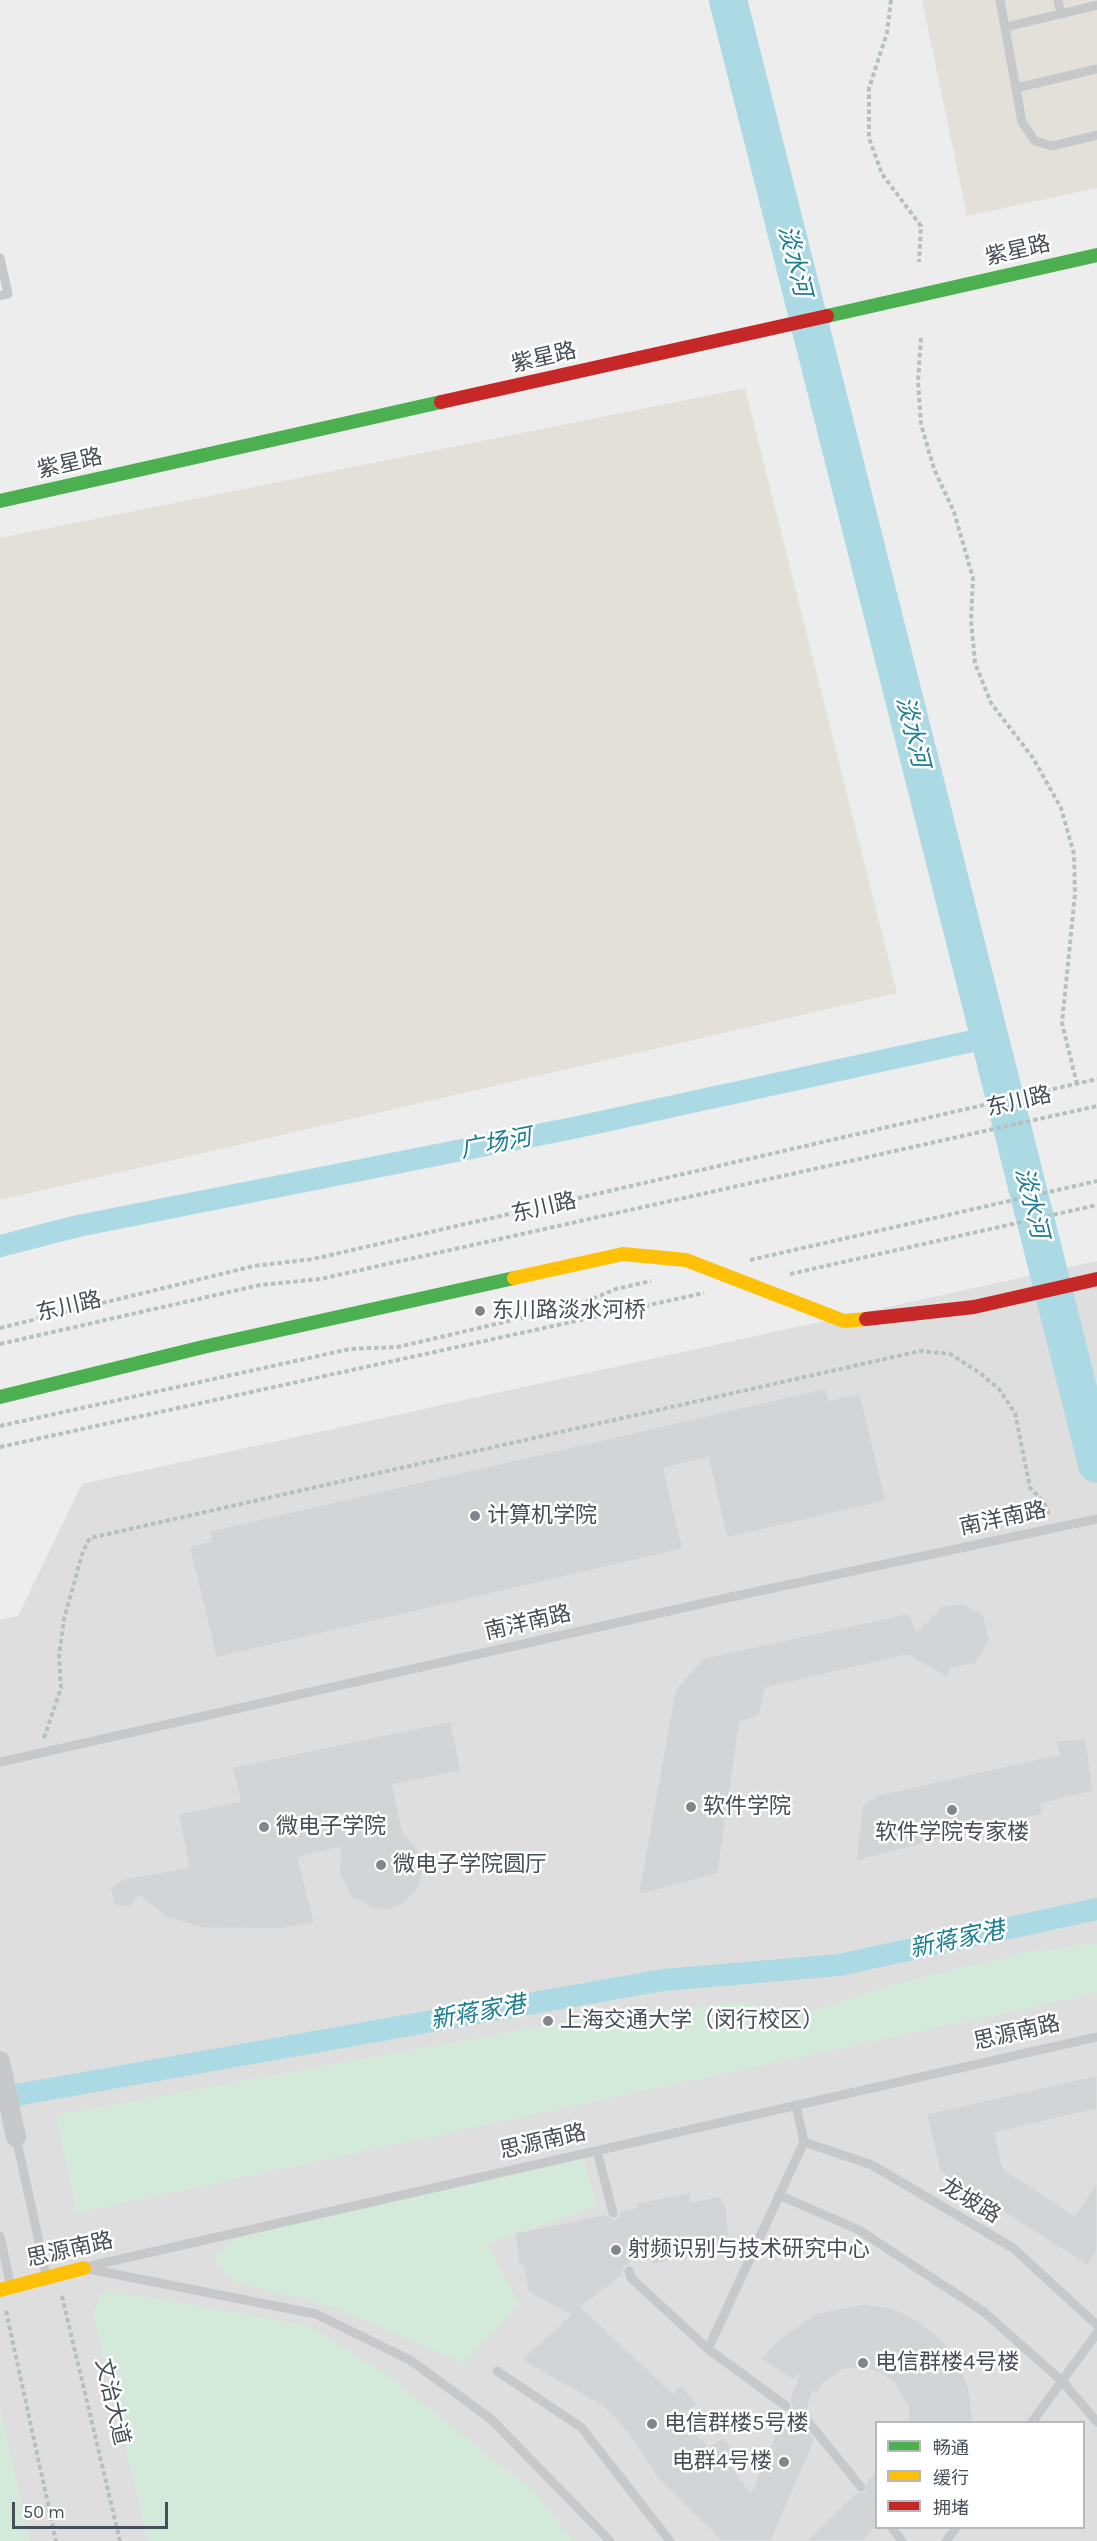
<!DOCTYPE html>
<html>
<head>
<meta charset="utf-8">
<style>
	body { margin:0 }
	#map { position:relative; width:1097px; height:2541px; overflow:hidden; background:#ededed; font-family:Karla,"Noto Sans SC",sans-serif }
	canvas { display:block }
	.legend { position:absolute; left:875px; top:2421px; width:210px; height:108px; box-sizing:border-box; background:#fff; border:2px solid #b5b9bc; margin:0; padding:8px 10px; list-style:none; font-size:18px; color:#464f57 }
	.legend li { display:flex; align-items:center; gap:12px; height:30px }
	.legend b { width:30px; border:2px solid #b5b9bc }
	.scale { position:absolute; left:12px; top:2502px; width:156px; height:27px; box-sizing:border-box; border:3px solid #464f57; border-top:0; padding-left:8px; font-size:18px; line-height:21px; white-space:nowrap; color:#464f57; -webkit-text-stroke:4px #fff; paint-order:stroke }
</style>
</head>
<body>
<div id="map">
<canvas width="1097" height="2541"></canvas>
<ul class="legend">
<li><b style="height:8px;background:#4caf50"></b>畅通</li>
<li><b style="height:8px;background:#ffc107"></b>缓行</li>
<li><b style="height:8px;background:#c62828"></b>拥堵</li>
</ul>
<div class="scale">50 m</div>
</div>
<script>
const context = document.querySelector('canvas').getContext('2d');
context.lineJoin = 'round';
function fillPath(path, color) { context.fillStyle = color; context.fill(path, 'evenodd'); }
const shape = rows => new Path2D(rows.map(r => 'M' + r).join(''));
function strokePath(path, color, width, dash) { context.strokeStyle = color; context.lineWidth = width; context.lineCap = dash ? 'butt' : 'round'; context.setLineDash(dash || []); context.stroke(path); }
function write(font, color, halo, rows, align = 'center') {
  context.font = font + ' Karla,"Noto Sans SC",sans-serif'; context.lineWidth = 5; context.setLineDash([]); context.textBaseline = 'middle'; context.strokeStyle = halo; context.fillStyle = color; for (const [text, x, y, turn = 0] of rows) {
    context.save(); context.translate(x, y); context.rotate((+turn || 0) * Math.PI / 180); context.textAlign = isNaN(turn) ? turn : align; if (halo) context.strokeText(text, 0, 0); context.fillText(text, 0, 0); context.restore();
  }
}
const commercial = shape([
	[922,0,1097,0,1097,188,967,216],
	[745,388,897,993,0,1200,0,538]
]);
const education = shape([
	[1097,1261,1097,2541,0,2541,0,1620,18,1616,82,1484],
	[876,2422,1084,2422,1084,2528,876,2528]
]);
const green = shape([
	[1090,1944,1097,1944,1097,1993,77,2213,56,2115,577,2020,744,2002,803,2015,896,1984,1023,1953],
	[582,2155,597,2206,486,2244,519,2303,464,2363,337,2308,233,2281,215,2258,242,2232],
	[101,2294,127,2294,310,2326,389,2377,532,2490,574,2541,148,2541,93,2312],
	[0,2409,30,2541,0,2541]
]);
const canal = shape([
	[0,1246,78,1226,573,1128,991,1037],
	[1090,1435,1097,1433],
	[0,2098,663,1980,839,1965,1097,1909]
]);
const river = shape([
	[728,0,1097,1464]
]);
const building = shape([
	[826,1388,829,1400,860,1393,886,1501,727,1538,708,1458,664,1468,683,1549,216,1658,189,1546,211,1541,209,1531,826,1388],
	[963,1603,984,1615,990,1640,975,1664,951,1668,947,1678,907,1655,766,1688,759,1716,740,1722,718,1874,638,1895,675,1690,703,1658,909,1613,917,1631,942,1606,963,1603],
	[451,1721,461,1771,393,1785,403,1833,414,1843,421,1855,423,1870,420,1884,412,1896,401,1905,388,1910,374,1909,351,1897,339,1874,340,1847,298,1858,315,1923,279,1929,202,1928,166,1917,139,1896,131,1907,114,1905,110,1887,123,1879,189,1867,178,1814,240,1801,232,1767,451,1721],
	[1086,1738,1093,1791,1041,1804,1043,1814,856,1861,862,1806,878,1795,1059,1754,1056,1741,1086,1738],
	[1097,2075,1097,2109,995,2133,1003,2168,1075,2215,1097,2181,1097,2251,1088,2266,940,2172,926,2114,1097,2075],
	[691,2192,691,2202,720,2196,727,2209,729,2247,653,2265,633,2247,630,2264,624,2267,623,2275,581,2307,673,2393,681,2384,697,2404,678,2419,709,2446,723,2437,735,2450,727,2459,751,2493,784,2412,792,2409,792,2404,789,2400,799,2375,794,2380,760,2359,779,2339,817,2313,864,2304,889,2307,909,2315,935,2333,954,2352,969,2388,973,2422,909,2422,908,2407,894,2383,880,2373,863,2368,842,2370,824,2383,818,2394,813,2391,807,2412,799,2415,800,2422,815,2440,771,2541,721,2541,657,2478,629,2435,605,2408,521,2360,570,2315,528,2292,523,2266,519,2267,515,2233,606,2214,614,2220,618,2217,620,2211,637,2207,636,2203,691,2192],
	[876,2471,876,2527,863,2541,806,2541,856,2492,866,2492,866,2482,876,2471]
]);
const path = shape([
	[891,0,887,33,869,88,869,138,882,174,921,226,919,262],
	[921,338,918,381,921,424,934,469,954,512,973,578,971,620,975,663,991,703,1033,758,1061,808,1074,854,1075,894,1062,1023,1077,1084],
	[750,1260,1097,1181],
	[790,1274,1097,1205],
	[0,1328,254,1266,313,1259,1097,1079],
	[0,1344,260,1285,320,1279,1097,1106],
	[0,1426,350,1349,398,1347,577,1305,616,1289,651,1281],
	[0,1447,704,1293],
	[44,1738,61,1688,59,1656,64,1619,83,1551,90,1538,920,1351,950,1354,980,1373,999,1389,1015,1413,1030,1488,1044,1502,1049,1515],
	[62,2296,120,2541],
	[6,2311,56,2541]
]);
const lane = shape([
	[1000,0,1022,122,1035,141,1052,146,1097,135],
	[1058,0,1061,14],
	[1006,27,1097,5],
	[1016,88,1097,69],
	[0,258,8,294,0,296],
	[0,1762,731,1597,1097,1519],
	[16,2137,46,2274],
	[804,2142,872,2165,1013,2248,1097,2325],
	[597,2151,613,2213],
	[779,2195,859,2230,984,2312,1062,2381,1097,2422],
	[0,2236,10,2283],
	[86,2267,1097,2037],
	[89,2269,316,2314,410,2360,491,2419,610,2541],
	[629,2271,631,2278,708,2349,786,2406],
	[708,2349,804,2142,796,2105],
	[497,2371,581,2427,670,2541],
	[805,2418,861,2487],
	[1032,2422,1097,2333],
	[892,2528,902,2541],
	[946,2541,956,2528]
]);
const street = shape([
	[0,2061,16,2137]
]);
const fast = shape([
	[827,316,1097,255],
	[0,501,441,402],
	[0,1397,203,1347,514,1278]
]);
const slow = shape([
	[514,1278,623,1254,686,1260,844,1321,866,1319],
	[0,2290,84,2268]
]);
const jam = shape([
	[441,402,827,316],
	[866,1319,974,1307,1097,1279]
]);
const markers = [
	[480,1311,6,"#80868c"],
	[475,1516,6,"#80868c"],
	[691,1807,6,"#80868c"],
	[952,1810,6,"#80868c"],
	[264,1827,6,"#80868c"],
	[381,1865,6,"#80868c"],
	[548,2021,6,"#80868c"],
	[616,2250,6,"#80868c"],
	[863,2363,6,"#80868c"],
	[652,2424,6,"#80868c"],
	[784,2462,6,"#80868c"]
];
const streetNames = [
	["紫星路",1018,251,-13],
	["紫星路",544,358,-13],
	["紫星路",70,464,-13],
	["东川路",1019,1102,-13],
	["东川路",544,1208,-13],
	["东川路",69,1307,-13],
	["南洋南路",1003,1519,-12],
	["南洋南路",528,1623,-13],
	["思源南路",1017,2033,-13],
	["思源南路",543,2142,-13],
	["龙坡路",970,2201,31],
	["思源南路",70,2250,-13],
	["文治大道",112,2402,77]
];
const poiNames = [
	["东川路淡水河桥",492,1311],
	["计算机学院",487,1516],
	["软件学院",703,1807],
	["微电子学院",276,1827],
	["软件学院专家楼",952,1833,"center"],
	["微电子学院圆厅",393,1865],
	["上海交通大学（闵行校区）",560,2021],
	["射频识别与技术研究中心",628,2250],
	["电信群楼4号楼",875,2363],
	["电信群楼5号楼",664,2424],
	["电群4号楼",772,2462,"right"]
];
const waterNames = [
	["淡水河",794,261,76],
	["淡水河",912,732,76],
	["广场河",496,1144,-11],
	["淡水河",1031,1203,76],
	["新蒋家港",957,1940,-12],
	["新蒋家港",478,2013,-10]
];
fillPath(commercial, '#e3e0da');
fillPath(education, '#dfdede');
fillPath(green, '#d3eadb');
strokePath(canal, '#acdae4', 22);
strokePath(river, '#acdae4', 38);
fillPath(building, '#d3d4d6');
strokePath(building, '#dedfe0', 1.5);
strokePath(path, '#b6c0bd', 4, [4.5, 3]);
strokePath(lane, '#c7c8ca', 9);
strokePath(street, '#c7c8ca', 20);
strokePath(fast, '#4caf50', 14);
strokePath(slow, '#ffc107', 14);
strokePath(jam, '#c62828', 14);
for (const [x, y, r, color] of markers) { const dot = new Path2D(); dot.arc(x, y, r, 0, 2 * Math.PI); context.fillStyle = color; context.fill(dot); strokePath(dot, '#fff', 2); }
write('22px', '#464f57', '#fff', streetNames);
write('22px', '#464f57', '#fff', poiNames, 'left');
write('italic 24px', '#1c7e94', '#fff', waterNames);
</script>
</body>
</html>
